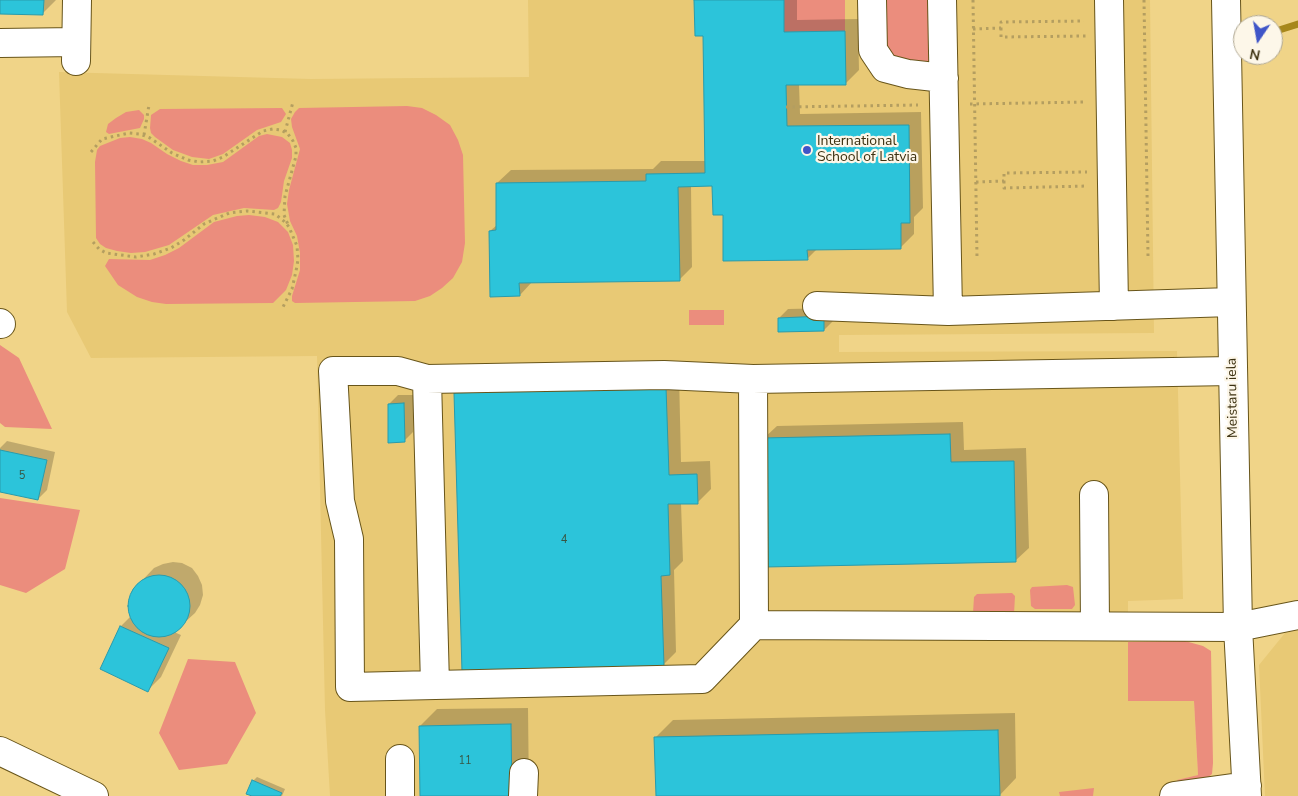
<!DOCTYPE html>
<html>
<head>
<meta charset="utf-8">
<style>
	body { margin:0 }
	#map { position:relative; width:1298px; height:796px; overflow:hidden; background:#f0d488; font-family:"Nunito Sans",sans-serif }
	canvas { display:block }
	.north { position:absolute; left:1233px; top:15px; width:50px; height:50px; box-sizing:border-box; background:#fdf7e9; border:1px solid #b0a893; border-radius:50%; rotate:192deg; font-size:14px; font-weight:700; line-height:20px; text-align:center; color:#3c3111 }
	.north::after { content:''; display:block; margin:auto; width:18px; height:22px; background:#3f55c8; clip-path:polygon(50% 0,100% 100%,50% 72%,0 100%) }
</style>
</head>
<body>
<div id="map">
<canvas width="1298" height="796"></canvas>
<div class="north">N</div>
</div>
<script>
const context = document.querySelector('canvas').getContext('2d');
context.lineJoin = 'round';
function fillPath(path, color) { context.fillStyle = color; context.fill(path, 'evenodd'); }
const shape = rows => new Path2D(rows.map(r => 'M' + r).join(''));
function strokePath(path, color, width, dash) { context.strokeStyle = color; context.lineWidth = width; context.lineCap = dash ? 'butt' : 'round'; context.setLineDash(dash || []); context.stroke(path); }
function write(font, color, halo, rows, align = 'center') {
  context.font = font + ' "Nunito Sans",sans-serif'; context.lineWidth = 4.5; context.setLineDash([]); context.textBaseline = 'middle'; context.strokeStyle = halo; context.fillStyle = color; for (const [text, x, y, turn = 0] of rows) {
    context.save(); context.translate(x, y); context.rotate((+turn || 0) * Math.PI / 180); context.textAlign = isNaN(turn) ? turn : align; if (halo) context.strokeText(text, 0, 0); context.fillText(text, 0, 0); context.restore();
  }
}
const built = shape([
	[528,0,1150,0,1154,333,839,335,839,352,1177,351,1183,599,1128,601,1128,700,1194,701,1198,775,1178,780,1205,796,330,796,325,710,317,356,91,358,67,312,59,72,311,79,529,77],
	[1298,630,1298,796,1265,796,1259,665,1285,633]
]);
const green = shape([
	[784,0,845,0,845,31,784,32],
	[886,0,933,0,935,63,900,62,886,50],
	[407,106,422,108,436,115,450,125,458,140,463,155,465,243,462,262,453,278,442,288,430,296,415,301,295,303,292,301,292,296,300,270,300,253,297,236,290,221,287,204,289,190,300,149,292,127,291,119,295,112,299,108],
	[282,108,286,114,281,122,257,130,223,154,209,159,192,157,173,150,155,137,151,133,150,128,151,115,160,109],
	[139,110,144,115,144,119,140,128,114,133,109,134,106,132,108,124,116,118,126,112],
	[267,134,282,137,290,143,292,150,292,158,284,181,281,202,278,208,274,210,244,208,213,215,169,245,145,252,131,253,117,251,106,248,100,244,96,238,95,162,97,150,100,146,120,138,130,137,142,139,151,143,167,154,181,161,193,165,207,165,223,162,259,136],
	[249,215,265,217,278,222,288,232,293,245,294,261,292,275,286,290,273,303,166,304,152,302,137,297,118,285,105,266,109,259,150,260,165,255,179,248,214,222,237,216],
	[689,310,724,310,724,325,689,325],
	[0,345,19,358,52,429,5,427,0,423],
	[0,498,80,510,65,569,26,593,0,585],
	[1067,585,1073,587,1075,605,1072,609,1035,609,1031,606,1030,590,1032,587],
	[1012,593,1015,596,1014,614,973,613,974,597,977,594],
	[1185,641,1203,646,1211,651,1213,763,1212,774,1205,780,1181,785,1177,780,1198,775,1194,701,1128,701,1128,642],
	[188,659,235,662,256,713,227,764,179,770,159,733],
	[1094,788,1093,796,1060,796,1059,792]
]);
const shadow = shape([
	[0,0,56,0,43,13,0,13],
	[696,0,797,0,797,20,858,19,859,70,846,83,799,84,800,114,921,112,923,208,914,217,914,234,901,247,818,248,807,259,724,214,714,185,691,186,692,267,679,280,532,282,520,295,490,231,497,225,497,183,511,170,653,169,661,161,706,161,705,35],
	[832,308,833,321,824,330,779,318,788,309],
	[679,374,681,462,710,461,711,489,698,502,681,503,683,561,674,570,676,652,663,665,455,393,468,380],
	[398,395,413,395,413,432,404,441,389,404],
	[963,422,964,450,1026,448,1029,548,1015,561,763,439,777,426],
	[7,441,55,452,47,490,38,499,0,491,0,448],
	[173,562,182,563,192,568,198,576,202,585,203,595,200,605,195,613,174,632,181,635,161,677,148,690,121,626,131,616,129,608,130,598,134,589,154,568,163,564],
	[528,708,529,796,421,796,420,726,437,709],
	[1015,713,1016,778,999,796,657,796,656,737,673,720],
	[257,777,285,789,282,796,255,796,253,781]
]);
const stream = shape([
	[1276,31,1298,24]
]);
const building = shape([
	[0,0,44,0,43,15,0,14,0,0],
	[694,0,784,0,784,32,845,31,846,85,786,85,787,126,909,125,910,223,901,223,901,249,807,250,808,260,723,261,723,215,713,215,712,186,678,187,680,281,519,283,520,296,490,297,489,231,496,230,496,183,646,181,646,174,705,173,703,36,695,36,694,0],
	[824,316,824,331,778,332,778,318,824,316],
	[666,387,669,475,697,474,698,504,668,504,670,575,661,576,664,666,462,672,454,393,666,387],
	[404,403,405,442,388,443,388,404,404,403],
	[950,434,951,462,1014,461,1016,562,765,567,762,438,950,434],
	[0,450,47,460,38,500,0,492,0,450],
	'128 606a31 31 0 1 1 62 0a31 31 0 1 1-62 0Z',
	[120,626,169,648,148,692,100,669,120,626],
	[511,724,512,796,420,796,419,726,511,724],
	[998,730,1000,796,656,796,654,737,998,730],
	[252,780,282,793,280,796,252,796,246,794,252,780]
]);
const path = shape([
	[973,0,977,258],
	[1144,0,1148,256],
	[1001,28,1001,37,1086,36],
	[973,29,1001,28,1001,22,1084,21],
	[970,104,1086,102],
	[786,107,918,105],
	[285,132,293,102],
	[144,135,149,105],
	[91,152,102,139,129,133,140,134,150,138,172,153,188,160,199,162,213,161,223,157,263,131,273,129,281,130,288,134,293,141,296,148,296,156,285,196,284,215,289,227],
	[1004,181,1004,188,1088,186],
	[976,182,1004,181,1004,173,1087,172],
	[93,242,99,249,106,253,136,257,154,254,171,248,184,240,204,224,229,213,247,211,275,214,285,222,289,227,297,246,298,260,296,271,292,289,283,307]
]);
const minor = shape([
	[872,0,873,50,885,68,908,74,944,78],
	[942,0,948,311],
	[1109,0,1114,306],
	[1226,0,1238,627,1247,796],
	[0,43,76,42],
	[76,61,77,0],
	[817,306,948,311,1231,302],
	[0,323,1,324],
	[1232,371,753,379,754,625,1238,627,1298,615],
	[427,379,398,371,333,371,340,501,349,539,350,687,435,685],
	[753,379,664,375,427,379,435,685,702,679,754,625],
	[1094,495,1095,626],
	[0,751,94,796],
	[400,796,400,759],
	[523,796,524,773],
	[1174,796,1247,786]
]);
const markers = [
	[807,150,5,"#3f55c8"]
];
const numberNames = [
	["5",22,476],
	["4",564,540],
	["11",465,761]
];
const poiNames = [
	["International",817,142],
	["School of Latvia",817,158]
];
const streetNames = [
	["Meistaru iela",1233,398,-91]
];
fillPath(built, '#e8c975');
fillPath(green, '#eb8d7d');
fillPath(shadow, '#0003');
strokePath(stream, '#a7871b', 7);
fillPath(building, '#2cc4da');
strokePath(building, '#299bac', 1);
strokePath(minor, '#68551a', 30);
strokePath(path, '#b49e60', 3, [2.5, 4]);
strokePath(minor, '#fff', 28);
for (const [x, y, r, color] of markers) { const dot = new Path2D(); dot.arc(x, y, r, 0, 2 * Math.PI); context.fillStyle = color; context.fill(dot); strokePath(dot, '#fdf7e9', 2); }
write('11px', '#385643', null, numberNames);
write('14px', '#3c3111', '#fdf7e9', poiNames, 'left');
write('14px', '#3c3111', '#fdf7e9', streetNames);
</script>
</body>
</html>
